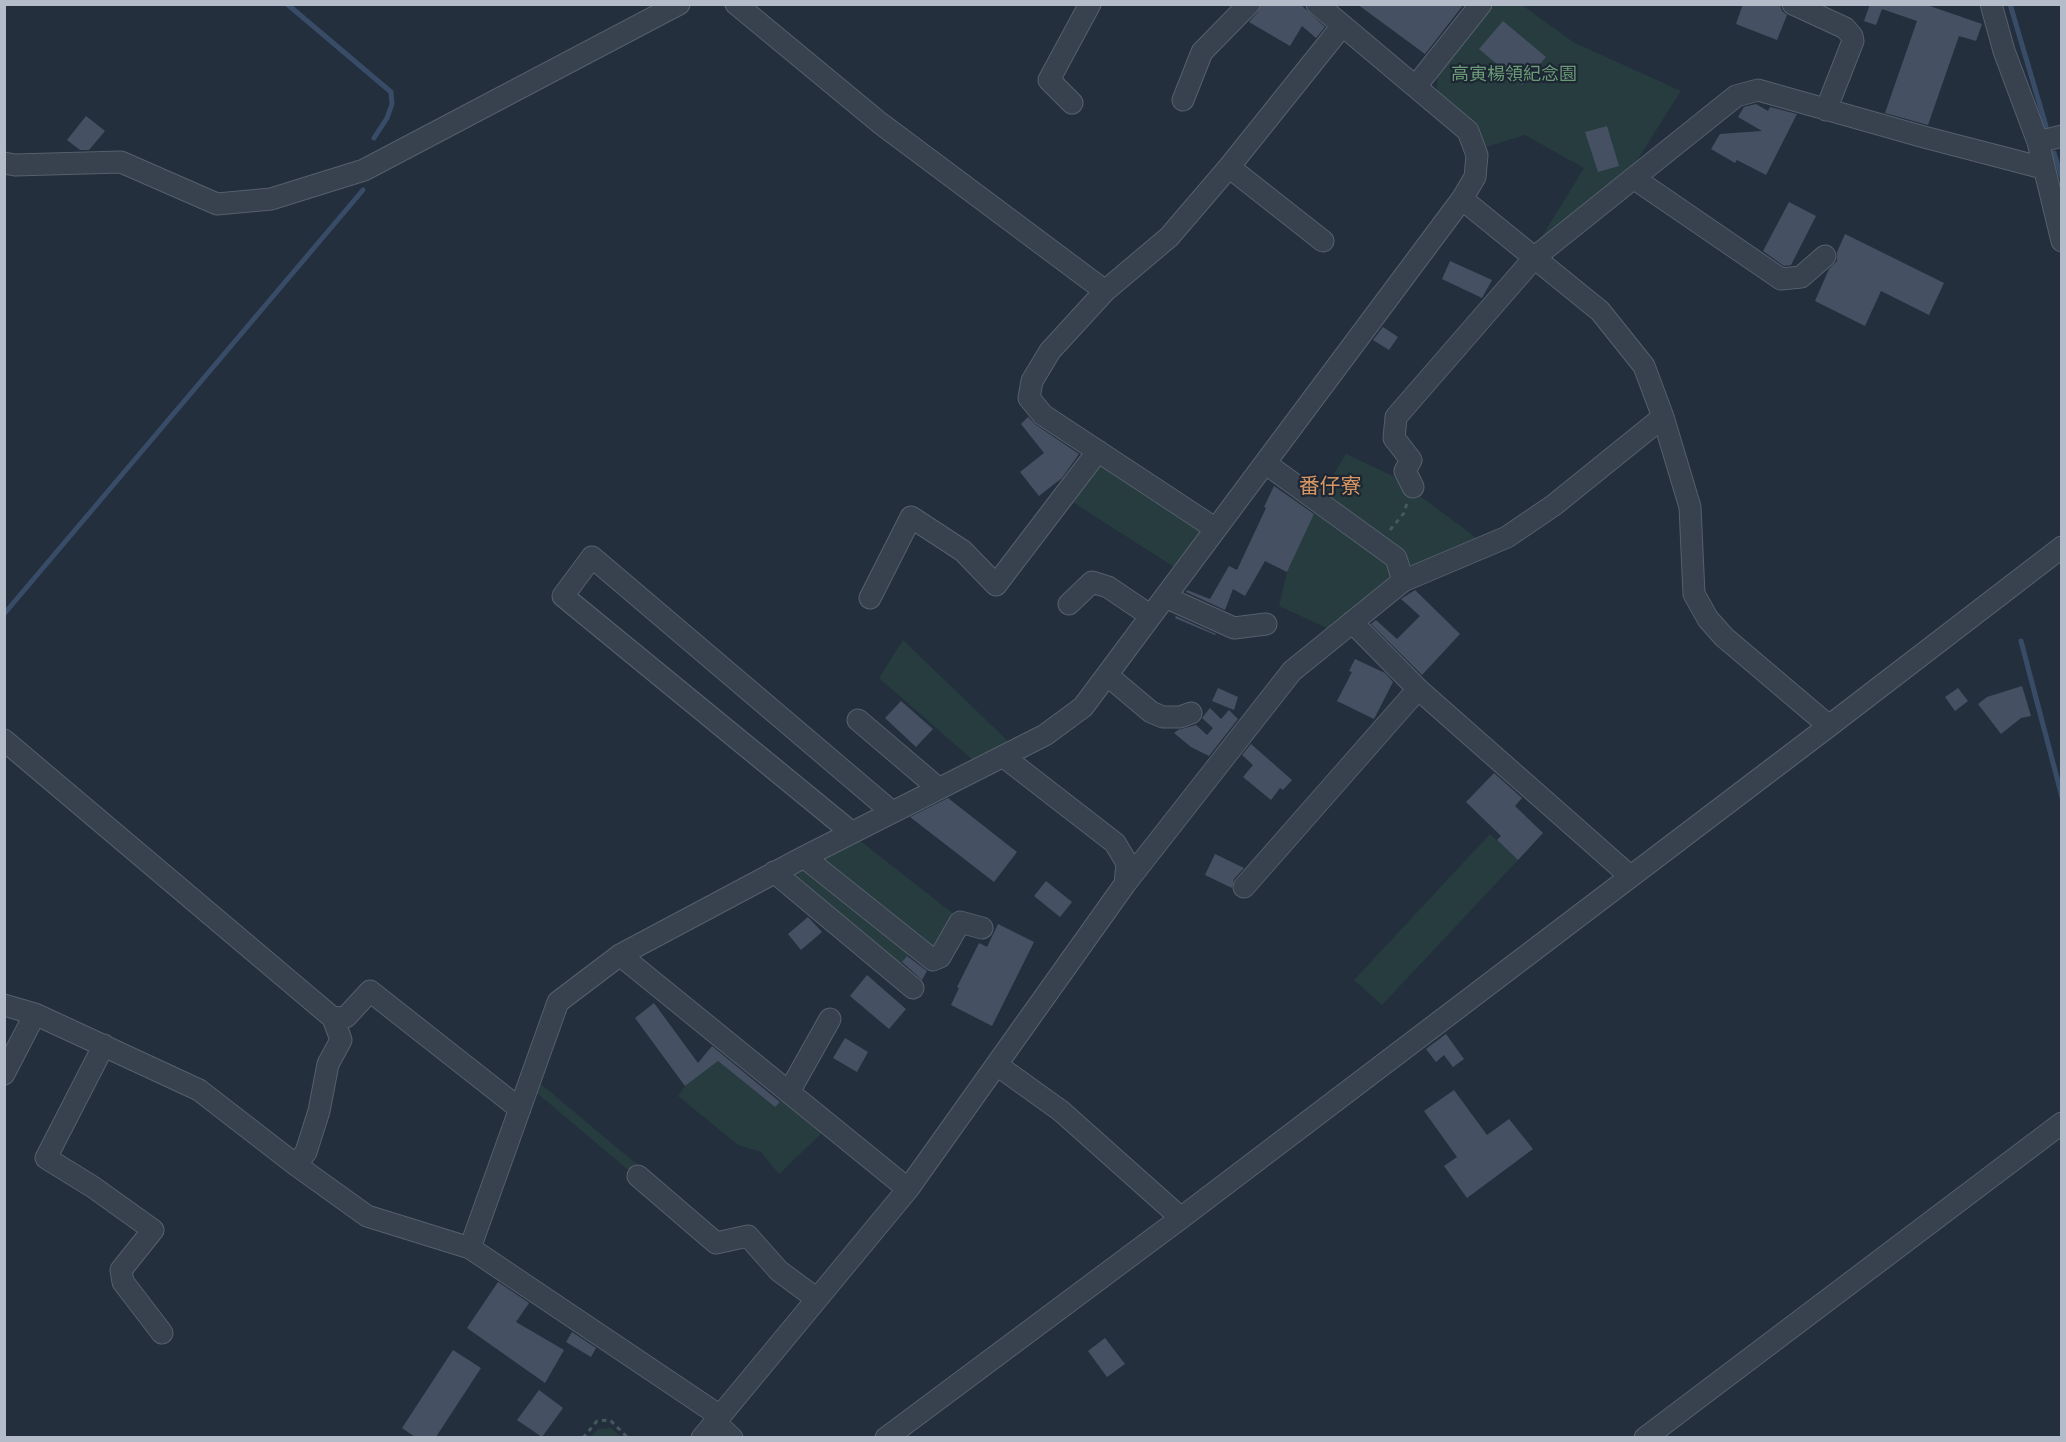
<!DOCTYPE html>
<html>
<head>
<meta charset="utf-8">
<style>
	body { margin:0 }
	#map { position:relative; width:2066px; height:1442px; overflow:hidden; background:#242f3e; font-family:"DM Sans",sans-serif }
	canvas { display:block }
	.frame { position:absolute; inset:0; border:6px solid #b4bcc9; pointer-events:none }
</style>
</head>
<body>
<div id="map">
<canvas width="2066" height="1442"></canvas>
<div class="frame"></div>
</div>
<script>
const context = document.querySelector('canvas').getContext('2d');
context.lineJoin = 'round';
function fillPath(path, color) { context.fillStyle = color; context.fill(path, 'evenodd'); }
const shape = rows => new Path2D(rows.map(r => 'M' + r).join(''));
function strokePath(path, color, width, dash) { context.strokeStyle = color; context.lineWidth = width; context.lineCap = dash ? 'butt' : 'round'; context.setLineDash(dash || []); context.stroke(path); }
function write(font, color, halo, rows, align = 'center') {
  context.font = font + ' "DM Sans","Noto Sans TC",sans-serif'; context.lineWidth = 4.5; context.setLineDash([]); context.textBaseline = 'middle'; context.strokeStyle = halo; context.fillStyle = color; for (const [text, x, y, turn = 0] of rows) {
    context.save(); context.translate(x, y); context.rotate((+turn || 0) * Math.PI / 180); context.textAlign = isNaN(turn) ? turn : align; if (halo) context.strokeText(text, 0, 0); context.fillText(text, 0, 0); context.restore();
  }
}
const green = shape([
	[1491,4,1522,5,1573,42,1681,91,1627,176,1536,246,1584,168,1525,135,1486,147,1477,124,1437,91,1438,71],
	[1346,454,1393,476,1482,542,1413,572,1322,493],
	[1098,457,1204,530,1177,569,1068,499],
	[1317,507,1391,560,1396,575,1331,630,1279,606,1287,572],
	[903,640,1011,744,975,762,879,678],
	[1490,834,1518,860,1382,1005,1354,980],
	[858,839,956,916,937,953,920,941,899,966,789,875],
	[718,1061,775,1107,784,1097,825,1130,779,1174,761,1152,738,1145,678,1096,685,1086],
	[541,1084,639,1166,633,1174,537,1093],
	[611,1428,621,1437,591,1437,598,1429]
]);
const stream = shape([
	[287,4,391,92,392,104,387,118,374,138],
	[2010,4,2046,126],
	[2054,153,2062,178],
	[4,614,363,190],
	[2021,641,2062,797]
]);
const building = shape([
	[1261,4,1300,4,1325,27,1316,38,1302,26,1290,46,1249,22,1258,12],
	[1357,4,1464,4,1425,54],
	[1743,4,1780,5,1782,11,1787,15,1777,40,1736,24],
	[1870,4,1924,4,1982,24,1976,41,1959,36,1928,125,1885,113,1917,21,1882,9,1876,25,1864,21],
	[1503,21,1546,57,1522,85,1479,49],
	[1756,104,1768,111,1770,107,1797,114,1766,175,1737,160,1735,163,1711,149,1720,134,1762,131,1738,117,1744,107],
	[86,116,105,131,89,150,80,150,67,140],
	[1607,126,1619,166,1598,172,1585,132],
	[1789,202,1816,216,1791,265,1784,266,1763,251],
	[1845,234,1944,283,1929,315,1881,291,1865,326,1815,301,1829,269,1837,261,1837,252],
	[1450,261,1492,280,1482,298,1442,279],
	[1383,327,1398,337,1389,350,1373,340],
	[1028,417,1036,425,1079,454,1062,478,1039,496,1020,472,1044,453,1021,424],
	[1274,486,1314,514,1287,572,1265,561,1245,596,1233,589,1225,610,1186,592,1187,590,1210,599,1229,566,1237,570,1266,508,1264,507],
	[1415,590,1460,634,1422,675,1371,624,1376,620,1397,639,1420,616,1401,599],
	[1176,616,1216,634,1215,635,1175,618],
	[1355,659,1385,673,1393,682,1374,719,1337,701,1352,672,1349,671],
	[2022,686,2031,716,2021,718,2001,734,1978,704,1987,697],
	[1218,688,1238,697,1234,710,1212,701],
	[1958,688,1968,701,1955,711,1945,697],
	[901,701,933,729,916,747,885,718],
	[1210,708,1221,719,1229,710,1238,719,1209,756,1191,747,1174,733,1178,730,1196,725,1207,735,1213,728,1202,718],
	[1251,744,1292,780,1283,790,1280,788,1271,800,1243,777,1253,765,1242,755],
	[1494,773,1522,798,1515,806,1543,833,1518,860,1497,840,1501,836,1466,802],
	[948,798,1017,852,994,882,910,817],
	[1215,854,1244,868,1234,879,1232,888,1205,875],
	[1046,881,1072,902,1060,917,1034,896],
	[808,917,822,932,801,950,788,934],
	[998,924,1034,942,992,1026,951,1005,959,988,957,987,979,943,987,947],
	[907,956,927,971,922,980,902,962],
	[867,975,906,1009,889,1029,850,996],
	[654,1003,698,1063,712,1046,780,1102,775,1107,718,1061,685,1086,635,1018],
	[1446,1034,1464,1059,1453,1067,1444,1055,1436,1062,1426,1049],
	[845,1038,868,1052,857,1072,833,1058],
	[1454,1090,1487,1135,1509,1119,1533,1149,1467,1198,1444,1166,1457,1157,1424,1111],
	[498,1282,529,1303,516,1322,564,1350,545,1383,467,1328],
	[572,1332,596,1348,591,1357,566,1342],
	[1105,1338,1125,1364,1107,1377,1088,1351],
	[453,1350,481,1368,436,1437,415,1437,402,1428],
	[539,1390,563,1408,542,1437,517,1420]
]);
const path = shape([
	[1390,530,1404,513,1407,503],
	[583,1438,597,1421,610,1420,628,1438]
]);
const minor = shape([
	[736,4,880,123,1105,291],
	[1793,4,1845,28,1852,36,1853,41,1826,110],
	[1991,4,2004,51,2038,142,2062,241],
	[1416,86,1481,4],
	[1183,100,1202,52,1249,4],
	[1072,103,1049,80,1090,4],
	[2038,142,2062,136],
	[4,163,15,165,121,162,217,204,271,199,364,170,679,4],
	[1229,167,1323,241],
	[1635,179,1781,279,1801,277,1825,256],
	[1462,199,1600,311,1644,366,1663,417,1690,507,1694,594,1708,619,1724,637,1829,726],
	[1265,463,1396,558,1403,581],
	[1413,487,1405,471,1411,460,1394,438,1396,417,1535,257,1736,96,1758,90,1924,137,2043,168],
	[1216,529,1043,415,1029,398,1032,381,1050,351,1105,291,1169,237,1229,167,1342,26],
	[1165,597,1234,628,1266,624],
	[870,598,911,517,963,551,996,585,1098,451],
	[1069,604,1092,582,1108,587,1151,616],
	[1352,622,1418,689,1630,876],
	[1107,675,1151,712,1163,717,1180,717,1191,713],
	[858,720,938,788],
	[4,740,333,1018,346,1017,370,991,520,1109],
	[851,832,563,596,592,557,892,812],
	[804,857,933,960,940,957,960,922,982,928],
	[774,872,913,988],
	[1125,884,1292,671,1403,581,1507,537,1554,505,1663,417],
	[1244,887,1418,689],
	[620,955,908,1189],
	[4,1005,35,1014,199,1090,296,1165,367,1216,470,1248,720,1416],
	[104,1045,46,1158,93,1187,153,1230,121,1270,123,1282,162,1333],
	[997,1065,1061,1111,1181,1218],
	[4,1074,35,1014],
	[789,1092,830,1019],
	[296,1165,306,1152,319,1111,328,1064,341,1040,333,1018],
	[638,1176,716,1243,748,1236,779,1271,817,1299],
	[470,1248,558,1002,620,955,804,857,1045,735,1083,707,1462,199,1475,177,1477,155,1468,131,1317,4],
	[715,1422,732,1438],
	[702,1438,908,1189,1125,884,1127,863,1115,843,1004,757],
	[886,1438,1181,1218,1829,726,2062,547],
	[1645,1438,2062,1123]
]);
const parkNames = [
	["高寅楊領紀念園",1514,75]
];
const quarterNames = [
	["番仔寮",1330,487]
];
fillPath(green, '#263c3f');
strokePath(stream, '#394c67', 5);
fillPath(building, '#455162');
strokePath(minor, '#565f6c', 23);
strokePath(path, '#44595c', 3, [4.5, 4.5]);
strokePath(minor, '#38414e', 21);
write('18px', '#6b9a76', '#1d2633', parkNames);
write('21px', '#d59563', '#1d2633', quarterNames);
</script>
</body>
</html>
